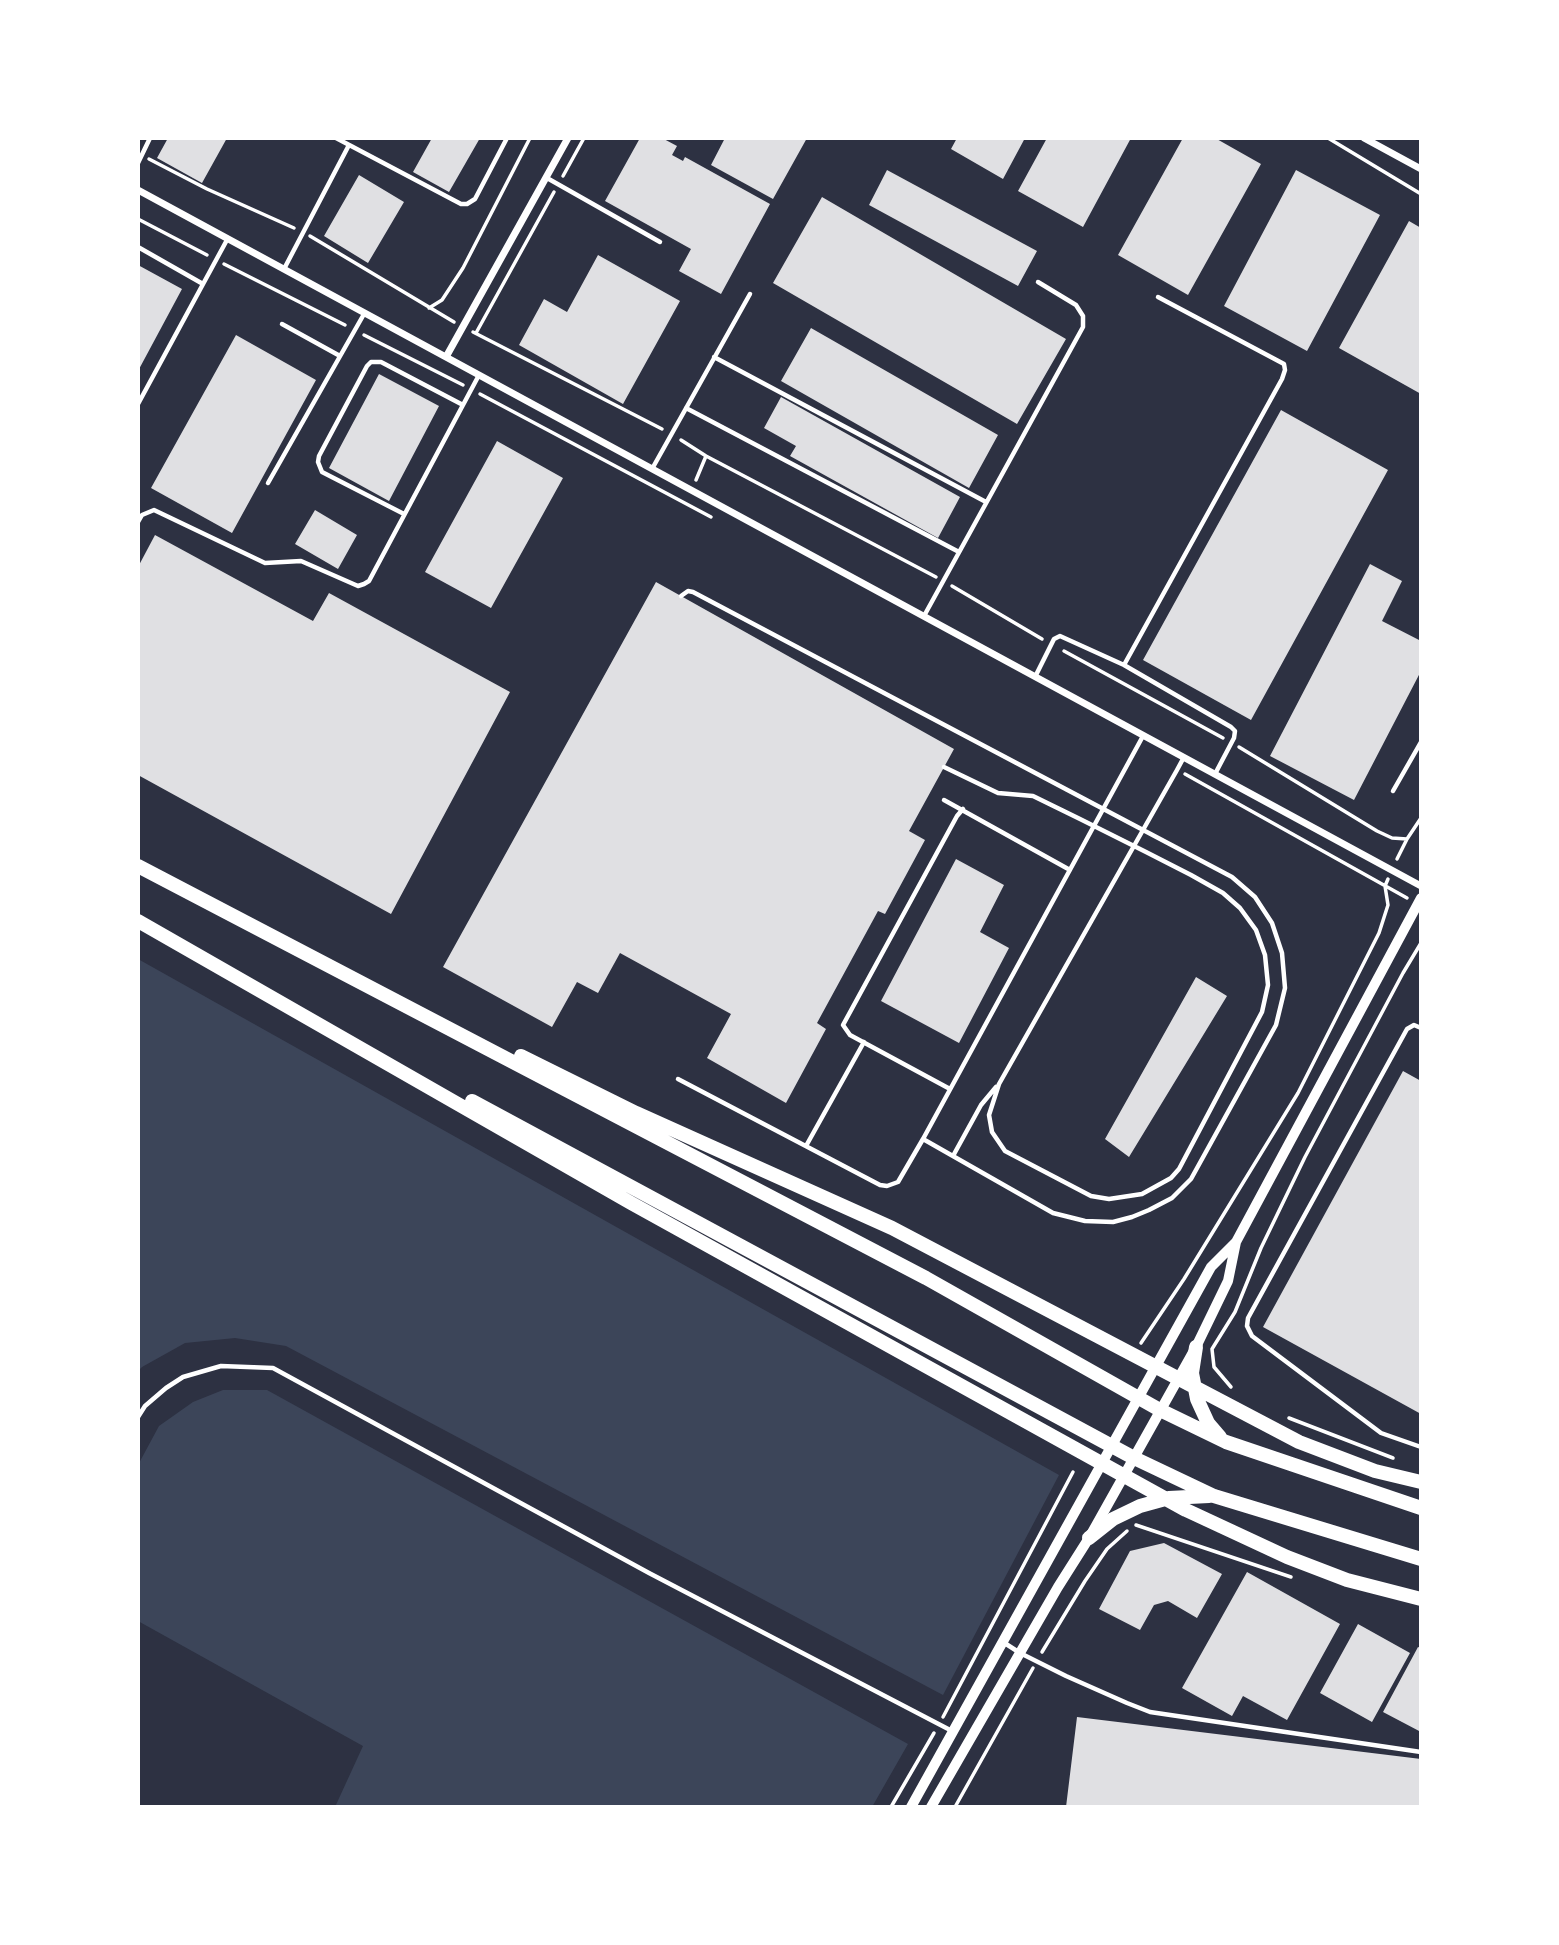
<!DOCTYPE html>
<html>
<head>
<meta charset="utf-8">
<style>
	body { margin:0 }
	#map { position:relative; width:1559px; height:1945px; overflow:hidden; background:#2d3142; font-family:"PT Sans Narrow",sans-serif }
	canvas { display:block }
	.frame { position:absolute; inset:0; border:140px solid #fff; pointer-events:none }
</style>
</head>
<body>
<div id="map">
<canvas width="1559" height="1945"></canvas>
<div class="frame"></div>
</div>
<script>
const context = document.querySelector('canvas').getContext('2d');
context.lineJoin = 'round';
function fillPath(path, color) { context.fillStyle = color; context.fill(path, 'evenodd'); }
const shape = rows => new Path2D(rows.map(r => 'M' + r).join(''));
function strokePath(path, color, width, dash) { context.strokeStyle = color; context.lineWidth = width; context.lineCap = dash ? 'butt' : 'round'; context.setLineDash(dash || []); context.stroke(path); }
const green = shape([
	[138,959,1059,1475,943,1695,286,1346,235,1338,185,1343,142,1367,138,1371],
	[223,1390,267,1390,908,1744,872,1807,335,1807,363,1746,138,1621,138,1465,159,1426,193,1402]
]);
const building = shape([
	[168,138,227,138,202,183,157,158],
	[432,138,480,138,449,192,413,172],
	[640,138,662,138,677,146,672,155,683,161,685,157,770,204,721,294,679,271,691,249,605,201],
	[725,138,807,138,773,199,711,165],
	[957,138,1025,138,1003,179,951,149],
	[1047,138,1131,138,1083,227,1018,191],
	[1183,138,1215,138,1261,164,1188,295,1118,255],
	[887,170,1037,251,1018,286,869,205],
	[1296,170,1380,215,1307,351,1224,306],
	[359,175,404,202,368,263,324,236],
	[822,197,1066,339,1017,424,773,283],
	[1409,221,1421,228,1421,394,1339,348],
	[598,255,680,301,623,404,519,345,544,299,567,312],
	[138,265,182,289,138,371],
	[811,328,998,435,969,488,781,381],
	[236,335,316,380,232,533,151,488],
	[379,374,439,406,389,501,329,468],
	[781,397,960,497,938,538,790,456,796,446,764,428],
	[1281,410,1388,470,1251,720,1143,660],
	[497,441,563,478,491,608,425,572],
	[315,510,357,535,338,569,295,544],
	[155,535,313,621,329,593,510,692,391,914,138,775,138,567],
	[1370,564,1402,581,1382,621,1421,641,1421,671,1354,800,1270,756],
	[656,582,954,749,909,831,925,840,885,914,878,911,817,1023,826,1029,786,1103,707,1058,731,1014,620,953,598,993,577,982,552,1027,443,967],
	[956,859,1004,885,980,932,1009,948,959,1043,881,1001],
	[1196,977,1227,996,1129,1157,1105,1139],
	[1403,1071,1421,1081,1421,1414,1263,1327],
	[1164,1543,1222,1574,1197,1618,1168,1601,1154,1605,1140,1630,1099,1609,1130,1551],
	[1247,1572,1340,1624,1287,1720,1243,1696,1232,1716,1182,1688],
	[1358,1624,1410,1653,1372,1722,1320,1693],
	[1418,1647,1421,1648,1421,1732,1383,1712],
	[1077,1717,1421,1759,1421,1807,1066,1807]
]);
const path = shape([
	[1328,138,1421,194],
	[149,159,207,189,294,228],
	[563,176,584,138],
	[138,219,207,255],
	[310,236,454,322],
	[224,264,345,325],
	[429,308,442,300,463,268,530,138],
	[473,332,662,429],
	[476,333,554,192],
	[364,335,463,385],
	[480,394,711,517],
	[681,440,706,456,936,577],
	[696,480,706,456],
	[952,586,1042,639],
	[1064,651,1223,738],
	[1239,747,1377,831,1392,838,1407,839,1421,818],
	[1185,774,1407,898],
	[1397,859,1407,839],
	[1141,1343,1184,1279,1298,1093,1379,933,1388,905,1385,886,1388,879],
	[1231,1387,1214,1367,1212,1349,1235,1312,1261,1248,1305,1157,1403,973,1421,943],
	[1289,1418,1393,1458],
	[1136,1525,1291,1577],
	[1042,1652,1085,1581,1107,1549,1127,1531],
	[943,1717,1073,1472],
	[891,1807,934,1733],
	[955,1807,1033,1668]
]);
const service = shape([
	[336,138,461,204,467,204,475,199,507,138],
	[138,163,150,138],
	[547,178,660,242],
	[138,247,203,284],
	[284,269,349,145],
	[282,324,340,356],
	[714,357,986,502],
	[138,404,228,238],
	[686,408,959,552],
	[652,469,750,294],
	[268,483,364,314],
	[404,514,322,472,318,462,319,456,367,366,371,362,381,362,463,405],
	[138,522,142,515,154,510,265,563,301,561,358,586,364,584,369,581,479,375],
	[681,596,688,591,693,592,1232,877,1255,897,1272,923,1282,953,1285,988,1276,1025,1191,1179,1172,1198,1149,1210,1132,1217,1113,1222,1085,1221,1053,1213,923,1139],
	[924,616,1083,327,1083,316,1076,305,1038,282],
	[1124,665,1231,727,1235,731,1234,738,1215,774],
	[1035,677,1054,639,1060,636,1124,665,1282,379,1285,370,1284,364,1158,297],
	[944,767,998,793,1033,796,1080,819,1146,852,1191,875,1223,893,1240,908,1256,930,1265,955,1268,985,1262,1012,1179,1169,1171,1178,1142,1194,1109,1199,1091,1196,1005,1151,992,1132,989,1115,999,1084,1177,770,1184,757],
	[1393,791,1421,742],
	[944,800,1070,870],
	[1421,1028,1414,1025,1407,1029,1248,1318,1247,1326,1252,1336,1381,1433,1421,1447],
	[678,1079,880,1185,887,1186,898,1182,923,1139,1143,736],
	[950,1089,850,1035,843,1025,957,816,963,809],
	[806,1146,864,1042],
	[953,1156,981,1105,996,1087],
	[138,1417,145,1406,166,1388,183,1377,221,1366,273,1368,649,1573,952,1731],
	[1003,1642,1020,1653,1066,1676,1127,1703,1150,1712,1421,1752]
]);
const minor = shape([
	[1364,138,1421,169],
	[138,190,1421,886],
	[446,357,568,138]
]);
const tertiary = shape([
	[911,1807,1211,1267,1236,1242,1421,898],
	[931,1807,1058,1587,1089,1538,1196,1347,1228,1281,1236,1242]
]);
const primary = shape([
	[138,866,926,1278,1160,1410,1226,1442,1421,1508],
	[138,921,631,1203,1186,1510,1287,1557,1347,1580,1421,1599],
	[521,1056,636,1113,892,1228,1299,1442,1375,1471,1421,1482],
	[472,1101,1134,1458,1214,1496,1421,1559],
	[1196,1347,1192,1373,1197,1399,1208,1423,1220,1437],
	[1089,1538,1113,1519,1140,1506,1169,1498,1209,1496]
]);
fillPath(green, '#3c4559');
fillPath(building, '#e0e0e3');
strokePath(path, '#fff', 3.5);
strokePath(service, '#fff', 4.5);
strokePath(minor, '#fff', 7);
strokePath(tertiary, '#fff', 10);
strokePath(primary, '#fff', 14);
</script>
</body>
</html>
